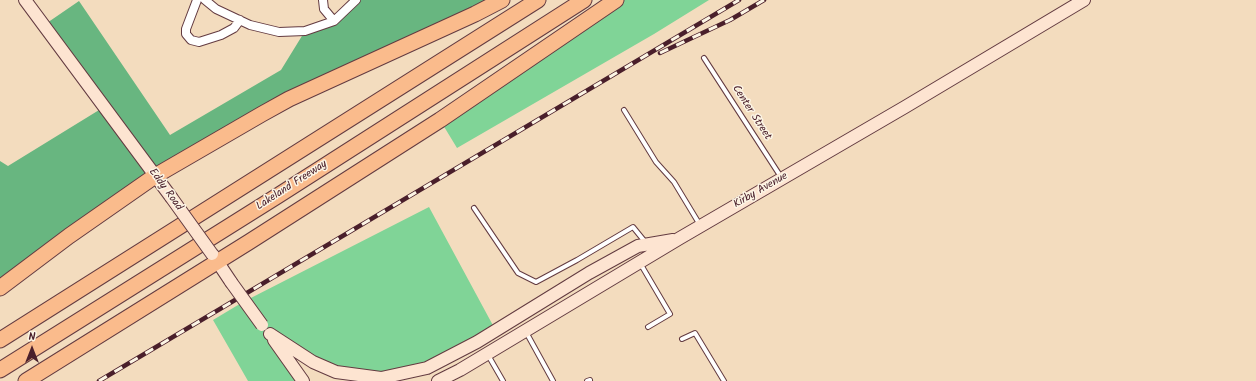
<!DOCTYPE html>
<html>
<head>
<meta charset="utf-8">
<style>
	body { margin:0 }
	#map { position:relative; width:1256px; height:381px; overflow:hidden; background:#f3dcbe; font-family:Kalam,sans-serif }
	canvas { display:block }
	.north { position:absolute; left:12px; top:329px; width:40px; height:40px; -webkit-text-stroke:3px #fcf5e5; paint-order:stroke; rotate:0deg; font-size:11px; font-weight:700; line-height:16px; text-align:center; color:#4a1f2b }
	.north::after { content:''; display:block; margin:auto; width:14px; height:18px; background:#4a1f2b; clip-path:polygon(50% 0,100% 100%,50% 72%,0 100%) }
</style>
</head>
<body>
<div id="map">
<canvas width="1256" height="381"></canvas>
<div class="north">N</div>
</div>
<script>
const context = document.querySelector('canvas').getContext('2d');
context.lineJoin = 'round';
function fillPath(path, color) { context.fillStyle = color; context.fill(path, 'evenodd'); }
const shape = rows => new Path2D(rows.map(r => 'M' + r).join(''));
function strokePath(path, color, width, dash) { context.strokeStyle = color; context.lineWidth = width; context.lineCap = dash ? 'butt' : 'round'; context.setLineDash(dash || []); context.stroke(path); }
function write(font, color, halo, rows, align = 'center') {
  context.font = font + ' Kalam,sans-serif'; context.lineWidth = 3; context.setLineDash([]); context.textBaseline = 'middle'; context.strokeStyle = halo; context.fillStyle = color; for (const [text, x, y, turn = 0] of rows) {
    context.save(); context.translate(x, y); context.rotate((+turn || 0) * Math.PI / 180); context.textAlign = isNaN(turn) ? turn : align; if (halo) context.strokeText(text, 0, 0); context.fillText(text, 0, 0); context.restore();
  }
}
const green = shape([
	[616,0,709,0,654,34,457,148,440,120],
	[429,207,496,331,427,368,381,378,336,372,271,335,303,381,248,381,213,320,243,302]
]);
const forest = shape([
	[356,0,502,0,289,99,155,176,0,288,0,161,8,166,104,107,44,25,79,1,170,135,281,70,305,31,334,21]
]);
const lane = shape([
	[704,58,781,177],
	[624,110,656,162,674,182,700,225],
	[474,208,518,273,536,282,577,260,633,227,646,243],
	[640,263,670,314,648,327],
	[526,332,553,381],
	[682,339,695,333,724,381],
	[488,355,503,381],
	[587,381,590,380]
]);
const street = shape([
	[197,0,186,29,186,34,191,40,199,42,221,35,234,28,240,20],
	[205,0,216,9,250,25,279,32,305,31,334,21,356,0],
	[323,0,324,9,334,21]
]);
const secondary = shape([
	[25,0,171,197],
	[213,255,231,282],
	[270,334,313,362,336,372,381,378,427,368,477,342,589,273,638,246,673,240],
	[274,340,303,381],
	[438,381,460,370,680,238,905,107,1084,0]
]);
const highway = shape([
	[0,288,69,236,155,176,262,114,289,99,475,14,502,0],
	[0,340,538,0],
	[0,370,279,195,584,0],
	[26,381,249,242,440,120,616,0]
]);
const rail = shape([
	[660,53,730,20,764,0],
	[99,381,739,0]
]);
const secondaryBridge = shape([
	[171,197,212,254],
	[231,282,262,325]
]);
const streetNames = [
	["Center Street",751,113,57],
	["Lakeland Freeway",292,186,-33],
	["Eddy Road",165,190,54],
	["Kirby Avenue",761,191,-30]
];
fillPath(green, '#80d497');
fillPath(forest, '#68b680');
strokePath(lane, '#633b41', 6);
strokePath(street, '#633b41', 10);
strokePath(secondary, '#633b41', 14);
strokePath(highway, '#633b41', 17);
strokePath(lane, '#fff', 4);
strokePath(street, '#fff', 8);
strokePath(secondary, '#fde4d1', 12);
strokePath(highway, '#fabb8c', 15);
strokePath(rail, '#4a1f2b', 4.5);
strokePath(rail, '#fcf5e5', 3, [9]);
strokePath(secondaryBridge, '#633b41', 14, []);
strokePath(secondaryBridge, '#fde4d1', 12);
write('11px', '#4a1f2b', '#fcf5e5', streetNames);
</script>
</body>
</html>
